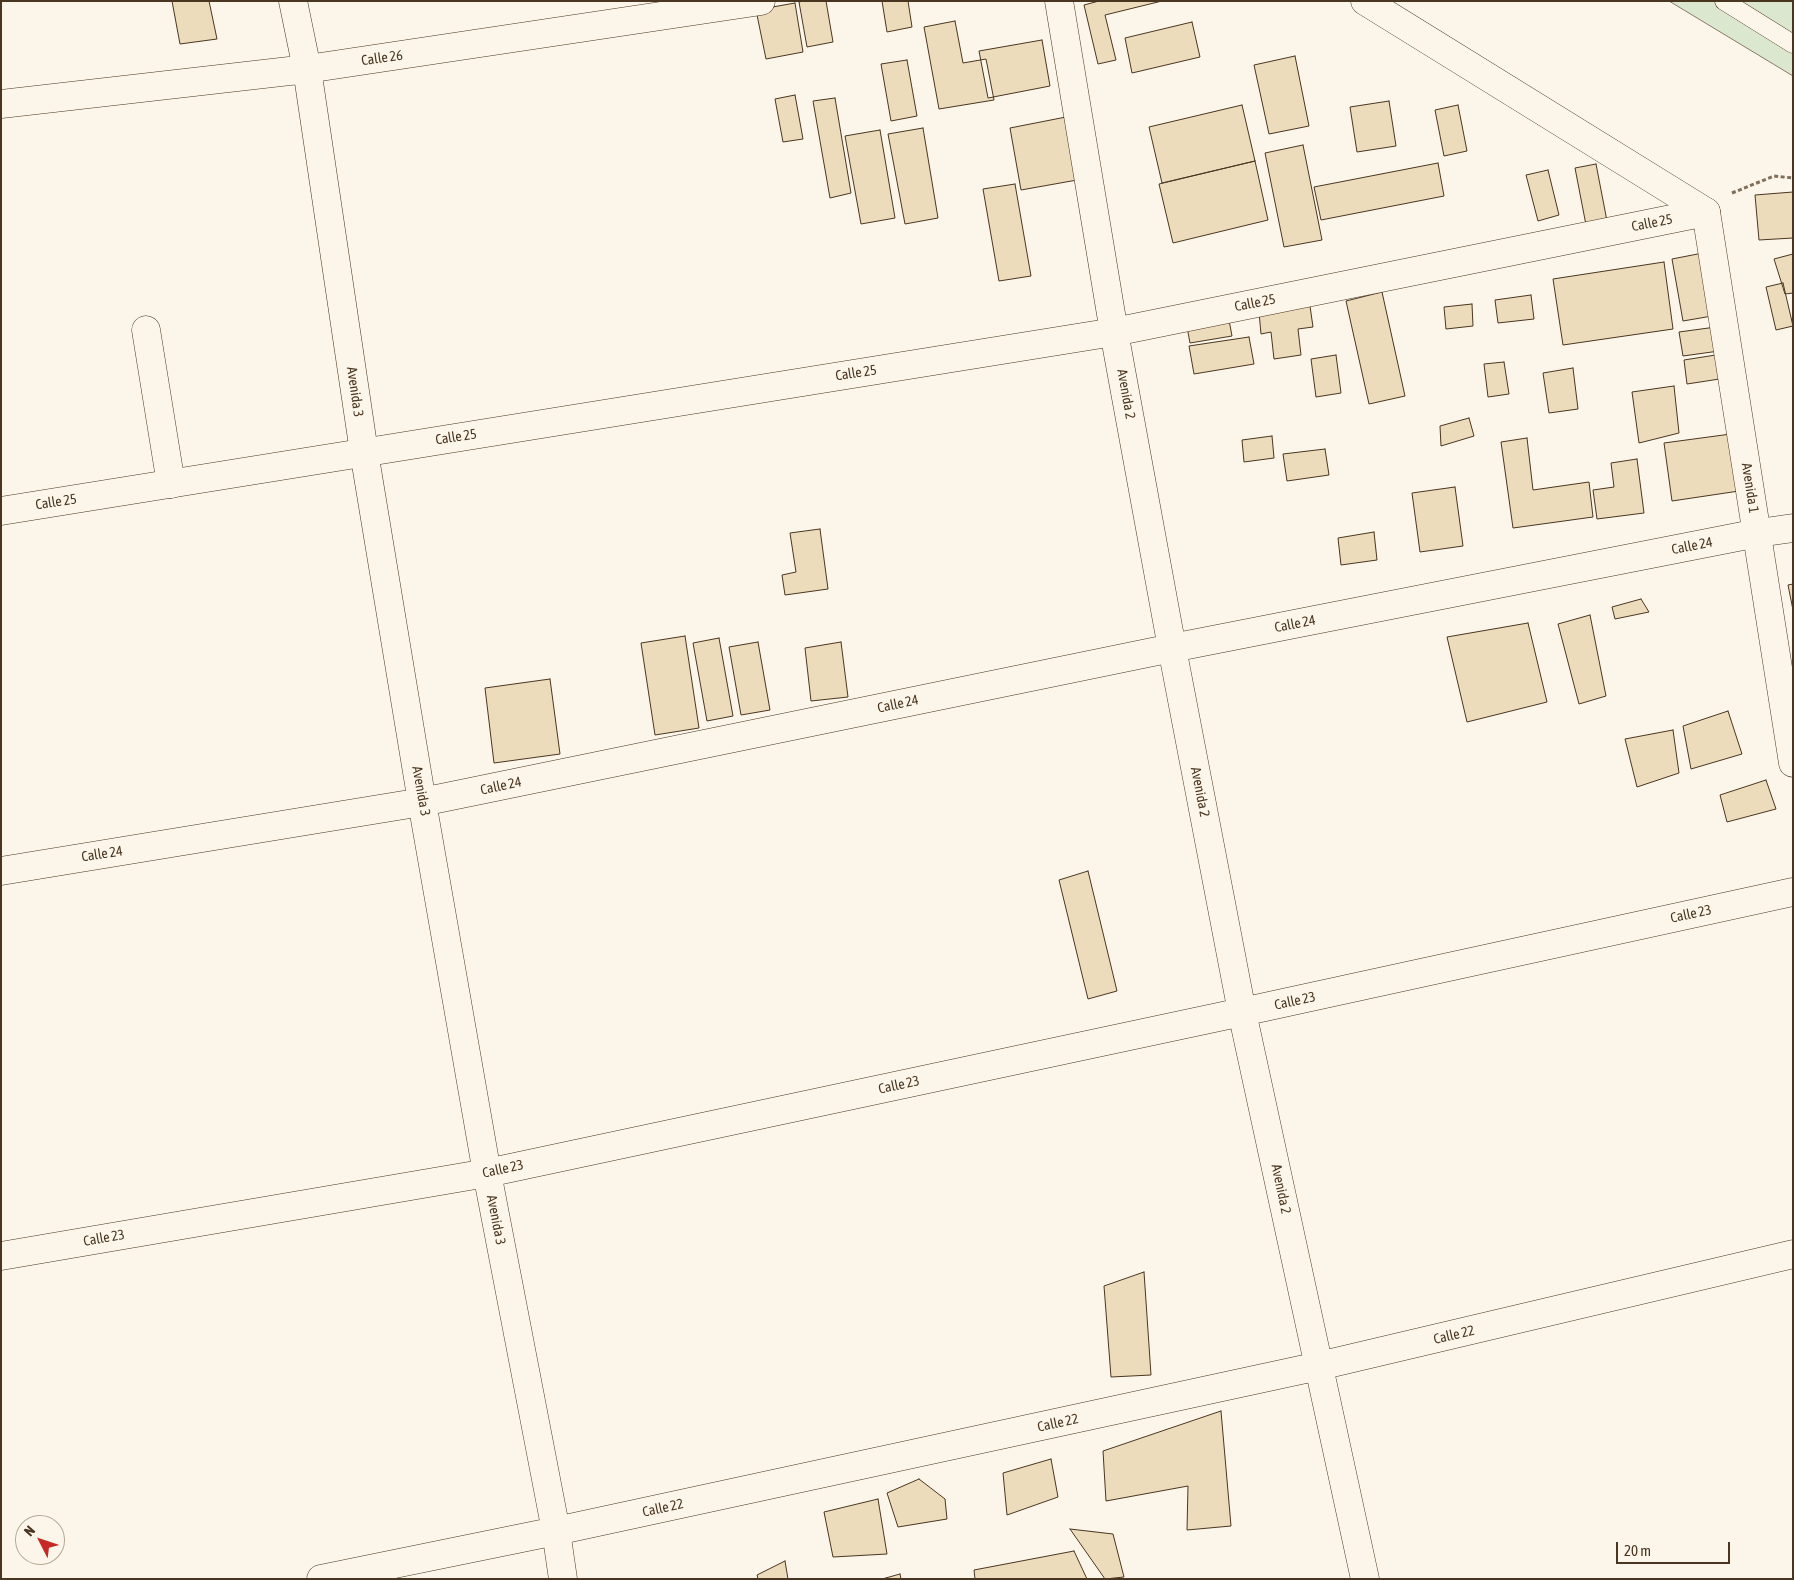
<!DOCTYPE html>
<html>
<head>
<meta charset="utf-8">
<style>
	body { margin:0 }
	#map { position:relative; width:1794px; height:1580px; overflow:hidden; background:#fbf6e9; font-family:"Asap Condensed",sans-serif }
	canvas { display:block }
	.frame { position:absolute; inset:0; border:2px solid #4a3520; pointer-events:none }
	.north { position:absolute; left:15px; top:1515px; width:50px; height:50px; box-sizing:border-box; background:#fbf6e9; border:1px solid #b4a999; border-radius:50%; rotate:311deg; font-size:14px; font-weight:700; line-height:20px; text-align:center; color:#4a3520 }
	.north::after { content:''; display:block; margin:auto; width:18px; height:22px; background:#c62828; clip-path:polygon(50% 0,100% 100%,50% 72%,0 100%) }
	.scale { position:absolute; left:1616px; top:1542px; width:114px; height:22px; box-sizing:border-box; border:2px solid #4a3520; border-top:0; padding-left:6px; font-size:15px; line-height:18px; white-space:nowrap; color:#4a3520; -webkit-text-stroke:4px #fbf6e9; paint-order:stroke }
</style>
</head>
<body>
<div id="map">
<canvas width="1794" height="1580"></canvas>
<div class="frame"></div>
<div class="north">N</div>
<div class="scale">20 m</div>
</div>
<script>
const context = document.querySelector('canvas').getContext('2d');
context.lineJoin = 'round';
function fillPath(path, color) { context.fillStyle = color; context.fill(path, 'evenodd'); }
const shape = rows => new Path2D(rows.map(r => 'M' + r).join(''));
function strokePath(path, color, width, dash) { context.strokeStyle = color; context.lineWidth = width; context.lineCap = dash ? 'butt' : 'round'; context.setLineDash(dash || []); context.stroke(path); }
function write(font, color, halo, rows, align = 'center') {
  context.font = font + ' "Asap Condensed",sans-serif'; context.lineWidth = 4; context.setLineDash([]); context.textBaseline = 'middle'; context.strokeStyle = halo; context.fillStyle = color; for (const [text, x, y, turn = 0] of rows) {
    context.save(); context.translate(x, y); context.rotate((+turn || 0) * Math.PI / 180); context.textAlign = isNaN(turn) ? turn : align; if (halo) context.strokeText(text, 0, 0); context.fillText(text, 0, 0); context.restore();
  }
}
const green = shape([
	[1669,1,1793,1,1793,76,1669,1]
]);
const building = shape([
	[172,1,209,1,217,39,180,44,172,1],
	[803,1,826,1,833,42,807,47,799,2,803,1],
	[882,1,908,1,912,27,887,32,882,1],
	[1099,1,1162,1,1105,15,1116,60,1098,64,1084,5,1099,1],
	[795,3,803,52,766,59,756,10,795,3],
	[955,21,963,63,986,59,994,100,939,109,924,27,955,21],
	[1192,22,1200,57,1132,73,1125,38,1192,22],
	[1042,40,1050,86,988,98,979,51,1042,40],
	[1295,56,1309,126,1269,134,1254,65,1295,56],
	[907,60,917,116,891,121,881,64,907,60],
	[795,95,803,139,783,142,775,99,795,95],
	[835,98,851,193,830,198,813,101,835,98],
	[1389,101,1396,146,1357,152,1350,107,1389,101],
	[1242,105,1255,161,1162,183,1149,127,1242,105],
	[1458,105,1467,151,1444,156,1435,110,1458,105],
	[1066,117,1077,180,1021,190,1010,128,1066,117],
	[923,128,938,218,905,224,888,134,923,128],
	[880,130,895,218,861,224,845,136,880,130],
	[1303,145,1322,240,1284,247,1265,153,1303,145],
	[1255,161,1268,220,1173,243,1159,184,1255,161],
	[1438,163,1444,196,1321,220,1314,187,1438,163],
	[1596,164,1607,221,1586,225,1575,168,1596,164],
	[1548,170,1559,215,1538,221,1526,175,1548,170],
	[1015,184,1031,276,999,281,983,189,1015,184],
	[1793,192,1793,238,1759,240,1755,195,1793,192],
	[1708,252,1718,315,1683,321,1672,259,1708,252],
	[1793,254,1793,293,1785,294,1774,259,1793,254],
	[1664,262,1673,329,1563,345,1553,279,1664,262],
	[1783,283,1793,326,1776,330,1766,287,1783,283],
	[1382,292,1405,396,1369,404,1346,301,1382,292],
	[1531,295,1534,319,1498,323,1495,300,1531,295],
	[1472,304,1473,326,1446,329,1444,307,1472,304],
	[1310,306,1313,327,1298,329,1301,355,1274,359,1271,332,1261,334,1259,312,1310,306],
	[1229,320,1232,336,1190,343,1187,327,1229,320],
	[1716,327,1719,351,1683,356,1679,332,1716,327],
	[1249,337,1254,364,1194,374,1189,346,1249,337],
	[1722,354,1726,378,1687,384,1684,360,1722,354],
	[1336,355,1341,393,1316,397,1311,359,1336,355],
	[1504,362,1509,394,1488,397,1484,364,1504,362],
	[1573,368,1578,409,1549,413,1543,373,1573,368],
	[1674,386,1679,433,1639,443,1632,392,1674,386],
	[1469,418,1474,436,1441,446,1440,426,1469,418],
	[1731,434,1739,491,1672,501,1664,443,1731,434],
	[1272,436,1274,458,1244,462,1242,440,1272,436],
	[1527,438,1533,490,1589,482,1593,517,1513,528,1501,442,1527,438],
	[1325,449,1329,475,1287,481,1283,454,1325,449],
	[1637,459,1644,513,1597,519,1593,490,1614,487,1611,463,1637,459],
	[1455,487,1463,546,1420,552,1412,493,1455,487],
	[820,529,828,589,785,595,782,575,796,572,790,533,820,529],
	[1374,532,1377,560,1341,565,1338,538,1374,532],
	[1793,584,1793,610,1788,585,1793,584],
	[1641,599,1649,612,1615,619,1612,607,1641,599],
	[1590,615,1606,696,1579,704,1558,624,1590,615],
	[1528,623,1547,702,1467,722,1447,637,1528,623],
	[685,636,699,728,655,735,641,643,685,636],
	[719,638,733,716,707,721,693,643,719,638],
	[758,642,770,710,741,715,729,647,758,642],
	[841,642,848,697,811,701,805,648,841,642],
	[550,679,560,754,494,763,485,688,550,679],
	[1728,711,1742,754,1691,769,1683,726,1728,711],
	[1673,730,1679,773,1637,787,1625,739,1673,730],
	[1766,780,1776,809,1727,822,1720,795,1766,780],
	[1088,871,1117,991,1088,999,1059,880,1088,871],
	[1144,1272,1151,1375,1111,1377,1104,1286,1144,1272],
	[1221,1411,1231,1526,1187,1530,1188,1486,1106,1501,1103,1451,1221,1411],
	[1051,1459,1058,1497,1007,1515,1003,1473,1051,1459],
	[919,1479,945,1499,947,1519,898,1527,887,1493,919,1479],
	[878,1499,887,1554,833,1557,824,1512,878,1499],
	[1070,1529,1113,1534,1124,1577,1105,1579,1070,1529],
	[1074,1551,1087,1579,975,1579,974,1570,1074,1551],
	[785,1561,788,1579,758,1579,757,1575,785,1561],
	[900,1574,901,1579,882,1579,900,1574]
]);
const path = shape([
	[1732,193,1774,176,1793,178]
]);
const service = shape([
	[1724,1,1793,44]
]);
const minor = shape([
	[293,1,307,69,364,452,422,802,487,1173,556,1531,563,1579],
	[1059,1,1114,332,1172,648,1242,1012,1365,1579],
	[1365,1,1706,212],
	[1,104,307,69,761,1],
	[146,330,171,484],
	[1,871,422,802,1172,648,1758,533,1793,528],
	[1,1256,487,1173,1242,1012,1793,892],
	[321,1579,556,1531,1319,1366,1793,1254]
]);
const tertiary = shape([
	[1,511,1114,332,1706,212,1793,763]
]);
const streetNames = [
	["Calle 26",382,58,-8],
	["Calle 25",1652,223,-11],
	["Calle 25",1255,303,-11],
	["Calle 25",856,373,-9],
	["Avenida 3",355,392,82],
	["Avenida 2",1126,394,80],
	["Calle 25",456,437,-9],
	["Avenida 1",1750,488,81],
	["Calle 25",56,502,-9],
	["Calle 24",1692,546,-11],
	["Calle 24",1295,624,-11],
	["Calle 24",898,704,-12],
	["Calle 24",501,786,-12],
	["Avenida 3",421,791,80],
	["Avenida 2",1200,792,79],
	["Calle 24",102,854,-9],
	["Calle 23",1691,914,-12],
	["Calle 23",1295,1001,-12],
	["Calle 23",899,1085,-12],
	["Calle 23",503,1169,-12],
	["Avenida 2",1281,1189,78],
	["Avenida 3",496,1220,79],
	["Calle 23",104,1238,-10],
	["Calle 22",1454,1335,-13],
	["Calle 22",1058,1423,-12],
	["Calle 22",663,1508,-12]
];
fillPath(green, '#dce7d0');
strokePath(green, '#887966', 1);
fillPath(building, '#ecdcbc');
strokePath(building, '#4a3520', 1);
strokePath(service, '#4a3520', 19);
strokePath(minor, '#4a3520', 29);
strokePath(tertiary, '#4a3520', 29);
strokePath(path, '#7f6f5c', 3, [4, 2.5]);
strokePath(service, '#fbf6e9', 18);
strokePath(minor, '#fbf6e9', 28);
strokePath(tertiary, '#fbf6e9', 28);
write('14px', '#4a3520', '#fbf6e9', streetNames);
</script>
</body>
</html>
